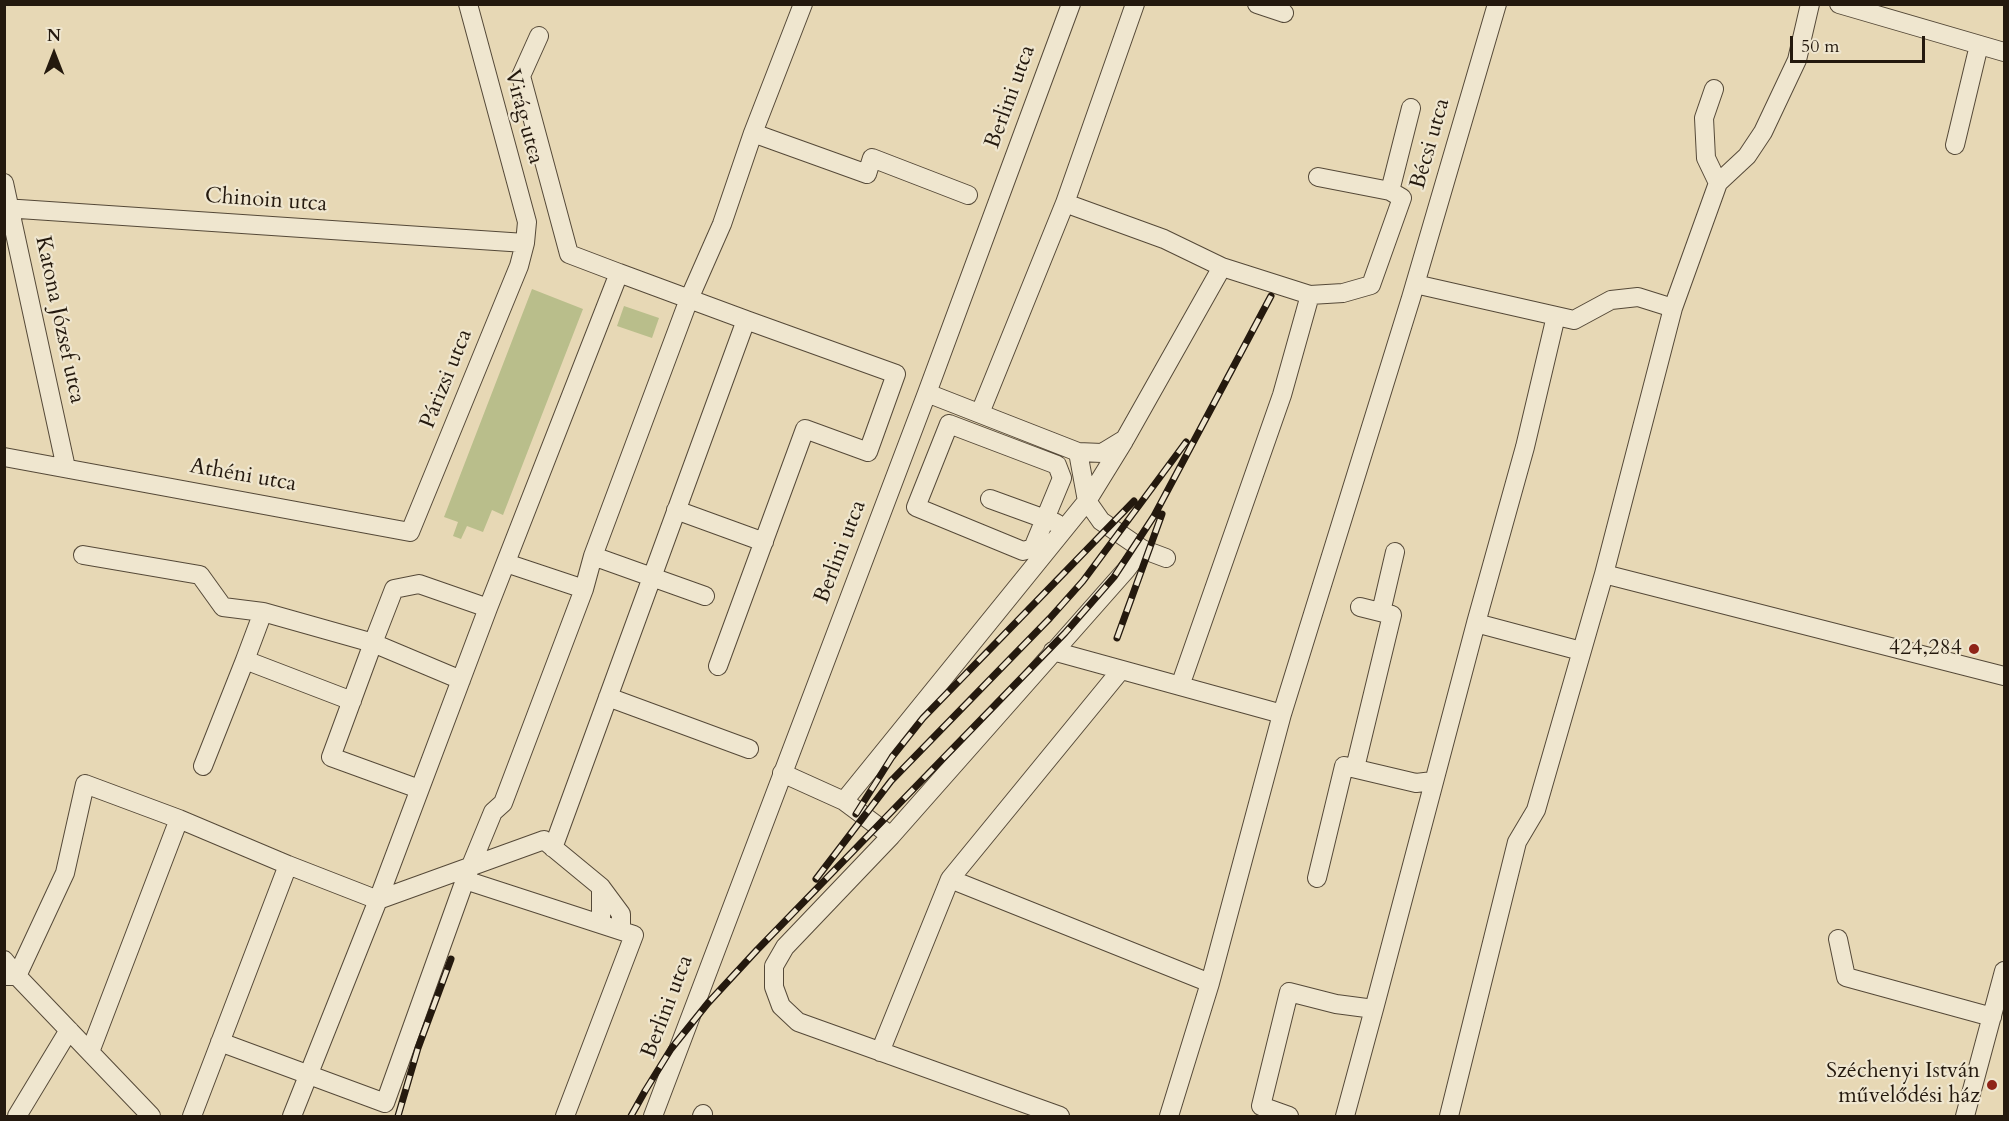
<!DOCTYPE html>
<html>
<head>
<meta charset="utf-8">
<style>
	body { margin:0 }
	#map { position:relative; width:2009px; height:1121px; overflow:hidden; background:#e7d8b5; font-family:Cardo,serif }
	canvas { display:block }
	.frame { position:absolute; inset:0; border:6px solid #24190e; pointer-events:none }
	.north { position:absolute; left:24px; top:24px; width:60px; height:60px; -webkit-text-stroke:4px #efe6cf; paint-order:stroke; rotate:0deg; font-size:16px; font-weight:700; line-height:24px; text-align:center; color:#24190e }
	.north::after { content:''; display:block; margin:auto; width:21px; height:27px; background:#24190e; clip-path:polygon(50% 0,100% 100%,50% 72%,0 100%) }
	.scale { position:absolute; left:1790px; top:36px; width:135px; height:27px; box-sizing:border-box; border:3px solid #24190e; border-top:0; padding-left:8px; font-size:18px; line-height:21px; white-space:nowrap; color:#24190e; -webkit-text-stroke:4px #efe6cf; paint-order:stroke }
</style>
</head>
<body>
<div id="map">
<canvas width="2009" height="1121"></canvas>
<div class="frame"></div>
<div class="north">N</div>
<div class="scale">50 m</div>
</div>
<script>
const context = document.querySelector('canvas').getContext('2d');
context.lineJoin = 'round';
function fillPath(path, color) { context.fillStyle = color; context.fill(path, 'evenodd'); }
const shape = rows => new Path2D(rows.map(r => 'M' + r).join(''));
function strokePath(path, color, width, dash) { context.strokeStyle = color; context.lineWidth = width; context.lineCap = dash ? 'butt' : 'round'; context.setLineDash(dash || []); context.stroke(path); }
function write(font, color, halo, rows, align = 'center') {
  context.font = font + ' Cardo,serif'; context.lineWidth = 4.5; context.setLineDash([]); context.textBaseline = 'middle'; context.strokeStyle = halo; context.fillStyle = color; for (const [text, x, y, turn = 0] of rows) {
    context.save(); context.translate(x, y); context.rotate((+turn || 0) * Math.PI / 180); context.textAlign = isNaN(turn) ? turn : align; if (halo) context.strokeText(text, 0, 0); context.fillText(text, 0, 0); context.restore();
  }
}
const green = shape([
	[532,289,583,309,503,515,492,510,483,532,467,526,461,539,453,536,458,522,444,517],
	[624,306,659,318,652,338,617,326]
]);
const minor = shape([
	[1257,4,1284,13],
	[1839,4,2004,52],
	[753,133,867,174,872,158,968,195],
	[1955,145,1979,45],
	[4,183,66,468],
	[1718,183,1747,156,1763,132,1797,60,1810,4],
	[1390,191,1411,108],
	[1065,203,1135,4],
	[4,208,525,243],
	[1222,267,1310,295,1343,293,1371,285,1402,198,1390,191,1318,177],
	[1415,284,1574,320,1611,300,1638,297,1673,308,1604,574],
	[1673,308,1718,183,1706,158,1704,118,1714,89],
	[1556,316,1525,447,1476,623,1581,651],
	[927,393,1078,452,1087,501],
	[980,413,1065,203,1164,239,1222,267,1125,439,1102,453,1078,452],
	[949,424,1057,465,1062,478,1033,548,1023,551,916,507,949,424],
	[4,457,410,532,519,266,525,243,527,222,468,4],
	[990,499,1056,523],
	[1087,501,1124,441],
	[676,510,764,542],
	[83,555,200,575,223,607,263,612],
	[593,556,705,596],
	[506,563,584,589],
	[1381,612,1395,552],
	[1053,651,1282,714,1210,983],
	[245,660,263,612,373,643,394,589,419,584,488,608],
	[718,666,805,429,868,452,896,374,746,320],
	[1180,686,1282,395,1310,295],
	[608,697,749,749],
	[1282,714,1411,298,1497,4],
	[203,766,245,660,352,701],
	[1355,768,1392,615,1360,607],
	[782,773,844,801,1087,501,1101,521,1142,549,1166,558],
	[419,789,331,757,373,643,461,680],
	[844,801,891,836,1126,570,1142,549],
	[891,836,785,947,774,966,774,987,781,1006,798,1022,1060,1116],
	[553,848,746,320,619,273],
	[1317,878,1344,766,1416,783,1433,781],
	[950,879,1121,670],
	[465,880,634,935,565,1116],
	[601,887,621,914,621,930],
	[1838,939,1846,977,1992,1017],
	[4,960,17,976,151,1116],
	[4,976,17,976,65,873,85,784,179,819,288,865,378,900,544,840,601,887,601,924],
	[220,1042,385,1103,465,880,493,812,503,803,584,589,593,556,689,299,722,224,753,133,803,4],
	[90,1052,179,819],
	[880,1052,950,879,1210,983,1169,1116],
	[17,1116,69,1030],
	[192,1116,288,865],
	[292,1116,378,900,488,608,619,273,569,254,521,76,539,36],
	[653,1116,927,393,1071,4],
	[702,1116,703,1114],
	[1289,1116,1261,1106,1289,992,1336,1004,1374,1009,1476,623],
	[1345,1116,1374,1009],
	[1449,1116,1517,842,1536,810,1604,574,2004,676],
	[1965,1116,2004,971]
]);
const rail = shape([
	[1117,638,1162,514],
	[856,814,892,757,923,718,1134,501],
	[816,879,891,781,1050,618,1083,581,1186,442],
	[398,1116,418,1048,451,959],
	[631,1116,645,1091,671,1049,708,1003,757,950,1065,633,1114,577,1154,516,1271,296]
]);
const markers = [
	[1974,649,6,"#8f2418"],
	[1992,1085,6,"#8f2418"]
];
const streetNames = [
	["Berlini utca",1011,97,-70],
	["Virág utca",523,117,75],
	["Bécsi utca",1431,144,-74],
	["Chinoin utca",266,201,4],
	["Katona József utca",59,320,78],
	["Párizsi utca",447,379,-68],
	["Athéni utca",243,476,10],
	["Berlini utca",841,552,-69],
	["Berlini utca",668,1007,-69]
];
const poiNames = [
	["424,284",1962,649],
	["Széchenyi István",1980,1072],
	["művelődési ház",1980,1097]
];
fillPath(green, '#b9be8b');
strokePath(minor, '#554938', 20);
strokePath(minor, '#efe6cf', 18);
strokePath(rail, '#24190e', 7);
strokePath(rail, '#efe6cf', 4.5, [14]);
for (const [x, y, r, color] of markers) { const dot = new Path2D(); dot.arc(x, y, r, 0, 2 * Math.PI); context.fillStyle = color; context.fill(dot); strokePath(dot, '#efe6cf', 2); }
write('22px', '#24190e', '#efe6cf', streetNames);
write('22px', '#24190e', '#efe6cf', poiNames, 'right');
</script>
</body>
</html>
